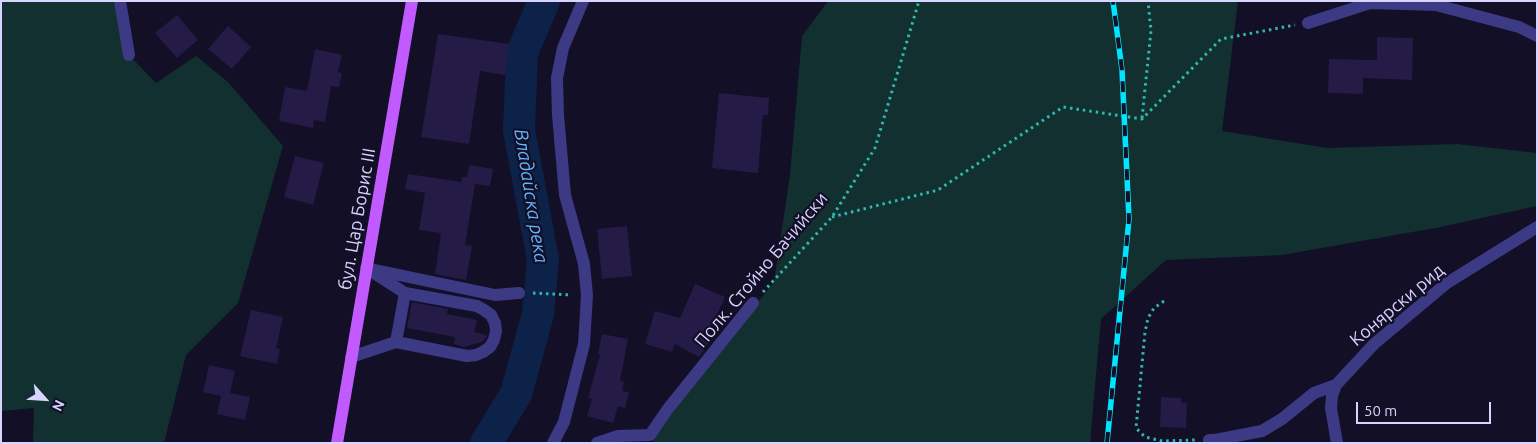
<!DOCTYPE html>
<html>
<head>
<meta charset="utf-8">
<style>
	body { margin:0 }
	#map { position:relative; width:1538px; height:444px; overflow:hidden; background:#130f26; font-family:Ubuntu,sans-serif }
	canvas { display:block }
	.frame { position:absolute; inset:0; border:2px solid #d9d4ff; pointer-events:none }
	.north { position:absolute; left:20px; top:374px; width:50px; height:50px; -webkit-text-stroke:4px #130f26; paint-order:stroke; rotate:116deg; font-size:14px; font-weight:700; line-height:20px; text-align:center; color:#d9d4ff }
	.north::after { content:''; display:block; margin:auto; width:18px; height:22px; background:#d9d4ff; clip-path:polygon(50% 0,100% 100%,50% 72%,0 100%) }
	.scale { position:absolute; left:1356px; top:402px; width:135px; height:22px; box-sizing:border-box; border:2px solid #d9d4ff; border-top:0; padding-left:6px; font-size:15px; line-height:18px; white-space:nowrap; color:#d9d4ff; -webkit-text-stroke:4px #130f26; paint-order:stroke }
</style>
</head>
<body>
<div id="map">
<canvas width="1538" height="444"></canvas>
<div class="frame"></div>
<div class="north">N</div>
<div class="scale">50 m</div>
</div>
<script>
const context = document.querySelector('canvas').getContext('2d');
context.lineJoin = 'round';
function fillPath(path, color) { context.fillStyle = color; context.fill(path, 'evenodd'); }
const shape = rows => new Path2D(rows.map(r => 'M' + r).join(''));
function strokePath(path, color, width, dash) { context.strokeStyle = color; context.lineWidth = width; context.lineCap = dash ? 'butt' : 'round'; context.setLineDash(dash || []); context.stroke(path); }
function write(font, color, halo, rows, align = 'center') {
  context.font = font + ' Ubuntu,sans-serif'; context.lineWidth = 4.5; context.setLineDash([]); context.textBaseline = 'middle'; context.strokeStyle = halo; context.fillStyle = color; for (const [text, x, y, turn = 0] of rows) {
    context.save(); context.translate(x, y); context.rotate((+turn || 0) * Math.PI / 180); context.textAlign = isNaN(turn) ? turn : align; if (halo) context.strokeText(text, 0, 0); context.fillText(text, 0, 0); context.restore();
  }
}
const green = shape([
	[1,1,120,1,129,55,156,83,196,56,228,82,283,146,238,303,186,355,164,443,33,443,34,408,1,411],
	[828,1,1238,1,1222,131,1327,148,1457,144,1537,153,1537,206,1441,227,1282,255,1166,260,1101,319,1090,443,653,443,656,431,774,282,790,175,802,36]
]);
const river = shape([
	[486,443,516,394,538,314,543,260,519,130,522,53,544,1]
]);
const building = shape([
	[177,15,198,40,177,58,155,33],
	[228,26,251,47,232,69,208,49],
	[438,34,510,44,505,75,480,71,469,144,421,137],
	[1377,37,1413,38,1412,80,1363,78,1363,94,1328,93,1329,59,1377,60],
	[315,49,342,55,338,72,342,73,339,87,331,86,325,122,314,120,313,128,279,121,285,87,307,91],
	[719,93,769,98,768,115,763,115,758,173,712,168],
	[295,156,324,163,313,205,284,197],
	[469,165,493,169,490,186,475,184,465,245,472,246,466,280,435,274,441,233,419,230,425,193,405,189,408,174,461,182,462,177,467,177],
	[627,226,632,276,602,279,597,229],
	[695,284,725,297,707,337,712,339,699,357,675,344,672,352,645,344,655,311,680,318],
	[412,302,448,309,447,314,477,320,474,332,487,335,486,337,482,342,464,347,454,344,455,337,407,328],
	[251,310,283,317,276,348,280,349,277,364,240,356],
	[602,334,628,339,620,381,624,382,622,391,629,392,625,408,618,406,613,423,587,416,592,399,588,398,600,355,598,354],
	[209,365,235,371,230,393,250,397,245,420,217,414,221,396,203,392],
	[1161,397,1181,398,1181,403,1187,403,1186,428,1160,427]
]);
const path = shape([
	[1142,118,1151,31,1148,1],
	[832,217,938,190,1063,107,1142,119,1221,39,1295,25],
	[763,292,832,217,875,148,919,1],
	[533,293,572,295],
	[1164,301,1154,308,1148,318,1145,332,1136,428,1145,437,1162,441,1196,440]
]);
const minor = shape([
	[120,1,129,55],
	[1308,23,1370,3,1436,5,1519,27,1537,36],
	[375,270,495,295,519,293],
	[396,342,405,293],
	[351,357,396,342,467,356,476,355,483,352,490,347,494,340,496,331,495,323,491,315,484,310,477,306,405,293,366,268],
	[1209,440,1215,440,1262,431,1282,419,1314,393,1336,385],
	[553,443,564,422,584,344,587,295,584,264,565,195,558,115,557,78,563,48,583,1],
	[597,443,618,436,650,435,667,410,753,303],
	[1337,443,1331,408,1332,396,1336,385,1374,344,1447,283,1537,227]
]);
const major = shape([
	[337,443,412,1]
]);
const rail = shape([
	[1107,443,1129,219,1122,70,1113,1]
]);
const streetNames = [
	["бул. Цар Борис III",357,219,-80],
	["Полк. Стойно Бачийски",761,270,-50],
	["Конярски рид",1397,305,-40]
];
const waterNames = [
	["Владайска река",531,196,81]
];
fillPath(green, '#12302f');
strokePath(river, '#0c2248', 32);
fillPath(building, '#241b47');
strokePath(path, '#2fb8b0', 3, [2.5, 4]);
strokePath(minor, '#3d3a85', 12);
strokePath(major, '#c25bff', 12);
strokePath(rail, '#00e5ff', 5.5);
strokePath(rail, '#130f26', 4, [11]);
write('18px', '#d9d4ff', '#130f26', streetNames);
write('italic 19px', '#62b6ff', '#130f26', waterNames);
</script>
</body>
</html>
